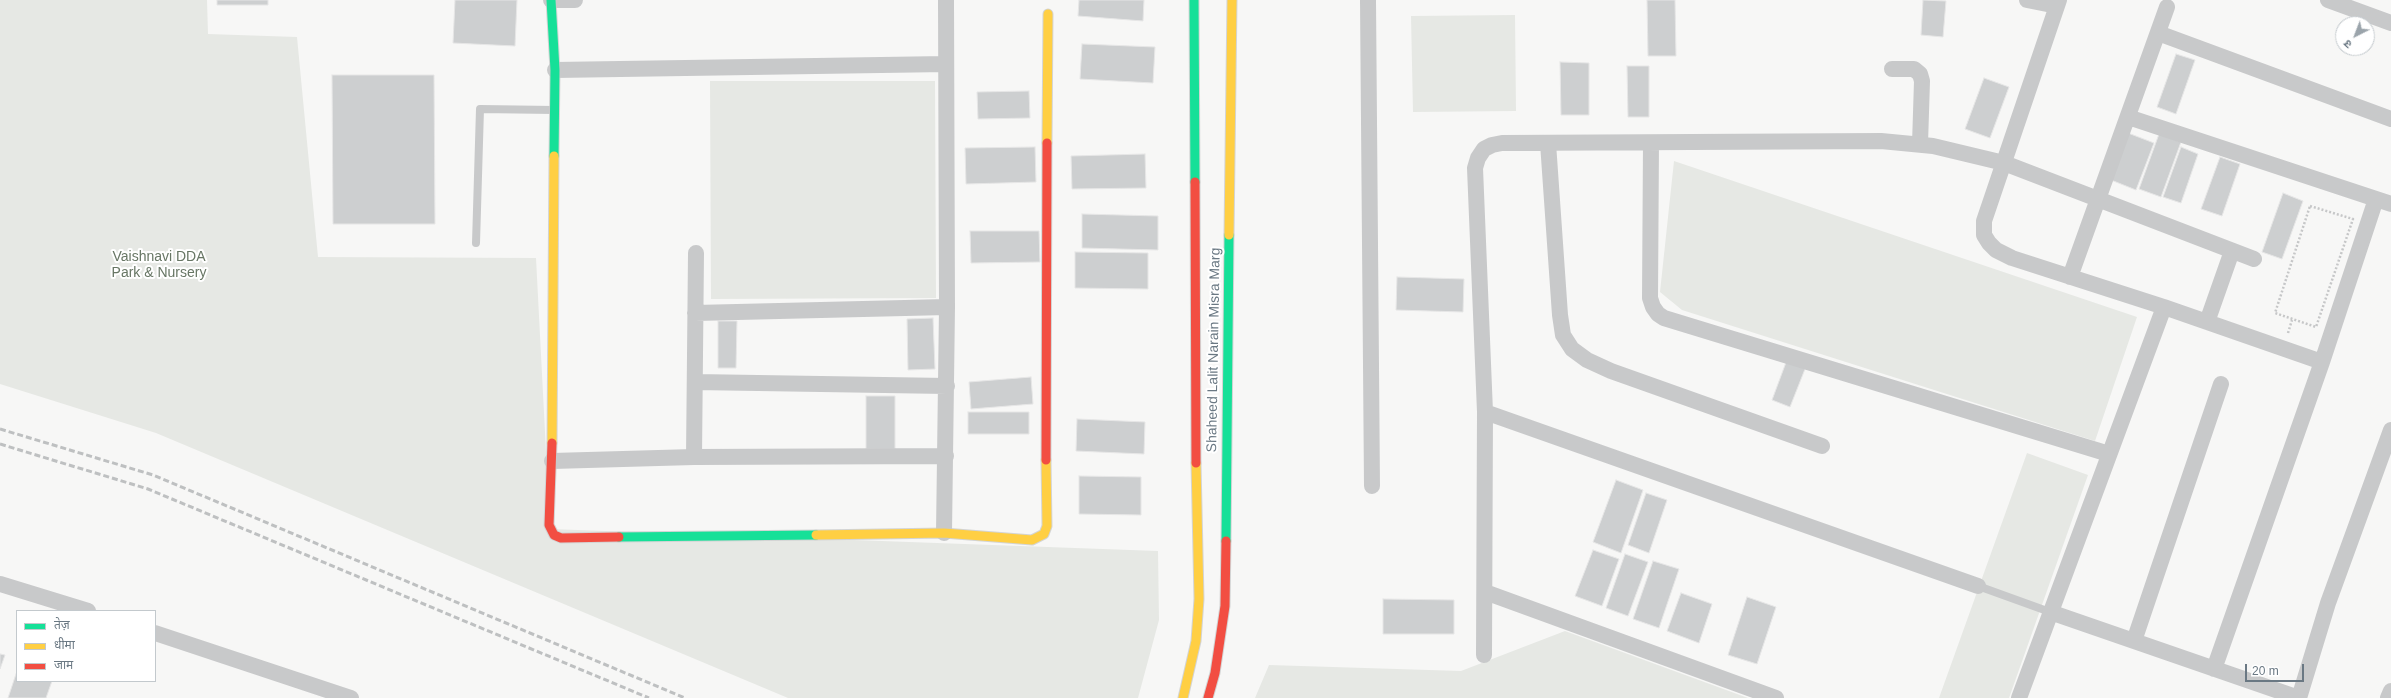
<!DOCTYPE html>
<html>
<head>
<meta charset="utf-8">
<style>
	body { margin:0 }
	#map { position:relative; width:2391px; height:698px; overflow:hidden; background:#f7f7f6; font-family:Helvetica,"Noto Sans Devanagari",sans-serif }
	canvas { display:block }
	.legend { position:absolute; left:16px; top:610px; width:140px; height:72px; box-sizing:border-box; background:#fff; border:1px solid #c3c9cd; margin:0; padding:5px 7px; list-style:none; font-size:12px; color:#6a7883 }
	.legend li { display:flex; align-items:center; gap:8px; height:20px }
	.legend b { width:20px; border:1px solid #c3c9cd }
	.north { position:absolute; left:2335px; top:16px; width:40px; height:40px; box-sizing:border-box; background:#fff; border:1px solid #c3c9cd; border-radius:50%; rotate:222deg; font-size:11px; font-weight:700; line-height:16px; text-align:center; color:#6a7883 }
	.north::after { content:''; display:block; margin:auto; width:14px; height:18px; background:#9ba4ab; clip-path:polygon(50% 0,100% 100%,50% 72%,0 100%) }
	.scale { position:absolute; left:2245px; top:664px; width:59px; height:18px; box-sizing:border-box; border:2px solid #6a7883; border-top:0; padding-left:5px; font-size:12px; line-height:14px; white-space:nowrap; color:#6a7883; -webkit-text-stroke:3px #fff; paint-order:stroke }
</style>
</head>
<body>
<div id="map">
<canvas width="2391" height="698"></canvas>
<ul class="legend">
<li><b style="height:5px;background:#16e098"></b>तेज़</li>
<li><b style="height:5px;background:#ffcf43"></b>धीमा</li>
<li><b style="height:5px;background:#f24e42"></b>जाम</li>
</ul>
<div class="north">उ</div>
<div class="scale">20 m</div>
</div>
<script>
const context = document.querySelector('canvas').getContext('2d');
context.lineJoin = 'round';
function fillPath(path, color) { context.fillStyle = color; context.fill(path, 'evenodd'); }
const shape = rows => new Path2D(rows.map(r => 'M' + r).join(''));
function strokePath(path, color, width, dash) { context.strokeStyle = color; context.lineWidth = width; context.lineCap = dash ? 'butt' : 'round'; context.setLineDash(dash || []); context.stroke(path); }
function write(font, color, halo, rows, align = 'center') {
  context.font = font + ' Helvetica,sans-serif'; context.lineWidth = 4; context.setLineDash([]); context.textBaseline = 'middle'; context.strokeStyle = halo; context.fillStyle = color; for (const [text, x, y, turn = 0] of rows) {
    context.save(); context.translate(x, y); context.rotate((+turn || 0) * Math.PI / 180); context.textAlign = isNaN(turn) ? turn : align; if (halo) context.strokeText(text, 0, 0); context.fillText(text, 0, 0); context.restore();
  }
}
const green = shape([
	[0,0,207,0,208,34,297,37,318,257,536,258,550,529,1158,551,1159,620,1138,698,788,698,156,433,0,384],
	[1515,15,1516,111,1413,112,1411,16],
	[710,81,935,81,936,298,711,299],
	[1674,161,2137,317,2095,441,1682,310,1660,292],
	[2027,453,2088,475,2009,698,1939,698],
	[1565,631,1748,698,1255,698,1269,665,1461,671]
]);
const building = shape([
	[217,0,268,0,268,5,217,5,217,0],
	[455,0,517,0,515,46,453,43,455,0],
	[1079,0,1144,0,1143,21,1078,16,1079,0],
	[1647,0,1675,0,1676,56,1648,56,1647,0],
	[1923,0,1946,1,1943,37,1921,35,1923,0],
	[1082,44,1155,47,1153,83,1080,79,1082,44],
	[2176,54,2195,60,2176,114,2157,107,2176,54],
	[1560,62,1589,63,1589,115,1561,115,1560,62],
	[1627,66,1649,66,1649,117,1628,117,1627,66],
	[332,75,434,75,435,224,333,224,332,75],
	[1984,78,2009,87,1990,138,1965,129,1984,78],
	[1029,91,1030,118,978,119,977,92,1029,91],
	[2128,133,2154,143,2136,190,2111,180,2128,133],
	[2159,134,2181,142,2161,197,2139,189,2159,134],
	[1035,147,1036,182,966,184,965,148,1035,147],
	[2181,147,2198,154,2181,203,2163,197,2181,147],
	[1145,154,1146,188,1072,189,1071,156,1145,154],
	[2220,157,2240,164,2222,216,2201,209,2220,157],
	[2283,193,2303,201,2282,259,2262,252,2283,193],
	[1082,214,1158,216,1158,250,1082,248,1082,214],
	[970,231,1039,231,1040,262,971,263,970,231],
	[1075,252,1148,253,1148,289,1075,288,1075,252],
	[1397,277,1464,279,1463,312,1396,310,1397,277],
	[933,318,935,369,908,370,907,319,933,318],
	[718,321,737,321,736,368,718,368,718,321],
	[1788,357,1807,364,1790,407,1772,400,1788,357],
	[1031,377,1033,404,971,409,969,382,1031,377],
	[866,396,895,396,895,449,866,449,866,396],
	[968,412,1029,412,1029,434,968,434,968,412],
	[1077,419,1145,422,1144,454,1076,451,1077,419],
	[1079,476,1141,477,1141,515,1079,514,1079,476],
	[1616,480,1643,490,1621,553,1593,542,1616,480],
	[1646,493,1667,500,1649,553,1628,545,1646,493],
	[1593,550,1619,559,1602,606,1575,596,1593,550],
	[1625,554,1648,562,1628,616,1606,608,1625,554],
	[1653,561,1679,569,1659,628,1633,619,1653,561],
	[1681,593,1712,604,1699,643,1667,631,1681,593],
	[1747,597,1776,607,1757,664,1728,655,1747,597],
	[1383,599,1454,600,1454,634,1383,634,1383,599],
	[0,654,5,655,0,669,0,654],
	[17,671,17,681,52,681,46,698,8,698,17,671]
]);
const path = shape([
	[2310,206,2353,219,2316,327,2275,313,2310,206],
	[2288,333,2292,320]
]);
const lane = shape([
	[476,243,480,109,554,110],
	[1978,586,2050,612]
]);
const street = shape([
	[551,0,575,0],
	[1368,0,1372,486],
	[2027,0,2057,6],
	[2059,0,1984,221,1984,235,1989,243,1996,250,2012,258,2164,307,2322,362],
	[2328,0,2391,23],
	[2158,33,2391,119],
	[1892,69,1914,69,1920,74,1922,81,1920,144],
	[555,70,946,64],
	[2128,117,2391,204],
	[1548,143,1560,315,1563,335,1572,349,1587,360,1611,371,1822,446],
	[1651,143,1650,298,1653,307,1658,314,1664,318,2109,454],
	[2070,277,2167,7],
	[695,313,947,307],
	[2207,322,2232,251],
	[695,382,947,386],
	[1485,412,1978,586],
	[694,457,696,253],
	[552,461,694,457,946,456],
	[944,533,947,307,946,0],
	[0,584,88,611],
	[1485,592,1776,698],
	[2050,612,2299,698],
	[155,633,351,698],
	[2134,641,2221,384],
	[1484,655,1485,412,1475,168,1478,158,1484,149,1492,145,1502,143,1881,141,1933,146,2004,163,2254,259],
	[2214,669,2322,362,2376,199],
	[2019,698,2164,307],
	[2299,698,2328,603,2391,430],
	[2388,698,2391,691]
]);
const fast = shape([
	[551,0,555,70,554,156],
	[1194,0,1195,182],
	[619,537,816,535],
	[1226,541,1229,235]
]);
const slow = shape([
	[1047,143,1048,14],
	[1229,235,1232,0],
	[552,443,554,156],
	[816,535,944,533,1032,540,1044,534,1047,526,1046,460],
	[1183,698,1196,641,1199,599,1196,463]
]);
const jam = shape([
	[1195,182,1196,463],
	[552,443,549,525,554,535,561,538,619,537],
	[1046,460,1047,143],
	[1208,698,1215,673,1225,606,1226,541]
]);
const rail = shape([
	[0,429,153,475,685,698],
	[0,444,148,489,649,698]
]);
const parkNames = [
	["Vaishnavi DDA",159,257],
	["Park & Nursery",159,273]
];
const streetNames = [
	["Shaheed Lalit Narain Misra Marg",1214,350,-89]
];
fillPath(green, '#e6e8e4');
fillPath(building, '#cdcfd0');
strokePath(building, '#e6e6e6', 1);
strokePath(fast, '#d3d4d4', 11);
strokePath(slow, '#d3d4d4', 11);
strokePath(jam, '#d3d4d4', 11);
strokePath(path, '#c6c7c8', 2.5, [2, 2]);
strokePath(lane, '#c8c9ca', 8);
strokePath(street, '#c8c9ca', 16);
strokePath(fast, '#16e098', 9);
strokePath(slow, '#ffcf43', 9);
strokePath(jam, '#f24e42', 9);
strokePath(rail, '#bec0c1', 3, [6, 3]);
write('14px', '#677664', '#fff', parkNames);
write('14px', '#6a7883', '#fff', streetNames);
</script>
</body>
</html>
